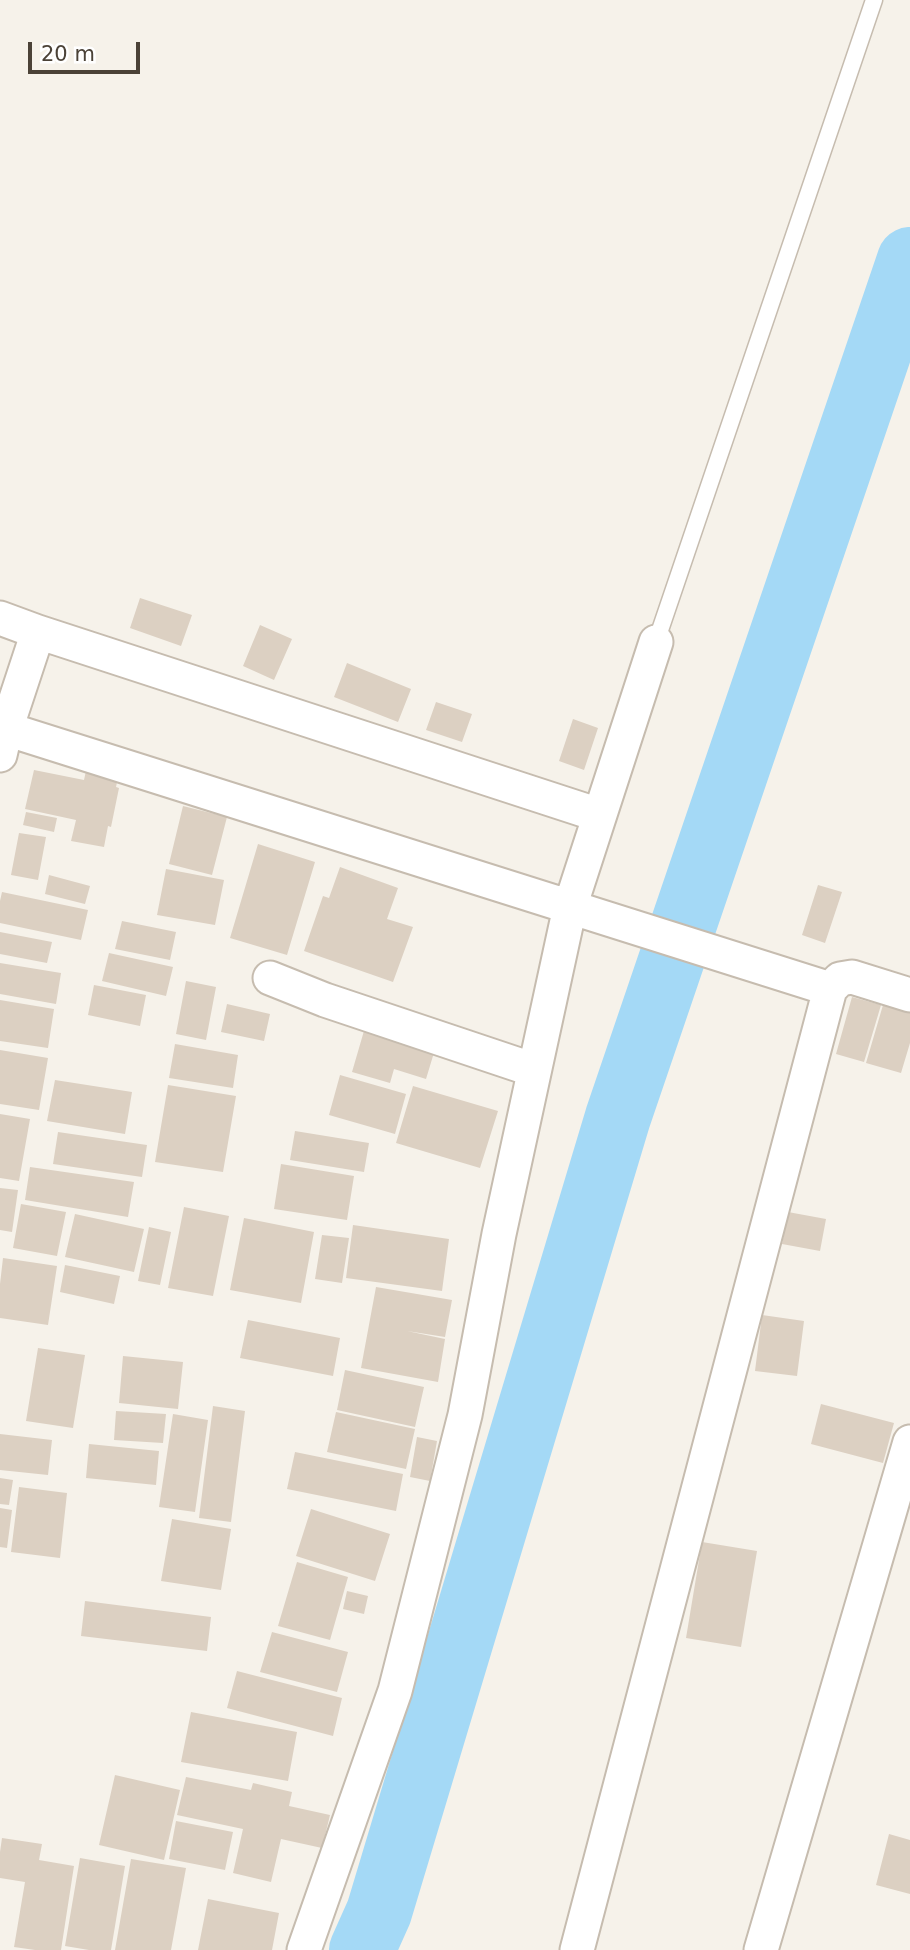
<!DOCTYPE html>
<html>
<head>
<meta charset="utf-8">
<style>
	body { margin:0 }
	#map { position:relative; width:910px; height:1950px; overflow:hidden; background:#f6f2ea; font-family:"DejaVu Sans",sans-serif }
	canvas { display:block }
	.scale { position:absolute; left:28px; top:42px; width:112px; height:32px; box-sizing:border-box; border:4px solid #4b4237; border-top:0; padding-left:9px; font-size:21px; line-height:24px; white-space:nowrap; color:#4b4237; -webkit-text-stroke:5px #fff; paint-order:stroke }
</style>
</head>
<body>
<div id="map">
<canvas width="910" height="1950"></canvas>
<div class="scale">20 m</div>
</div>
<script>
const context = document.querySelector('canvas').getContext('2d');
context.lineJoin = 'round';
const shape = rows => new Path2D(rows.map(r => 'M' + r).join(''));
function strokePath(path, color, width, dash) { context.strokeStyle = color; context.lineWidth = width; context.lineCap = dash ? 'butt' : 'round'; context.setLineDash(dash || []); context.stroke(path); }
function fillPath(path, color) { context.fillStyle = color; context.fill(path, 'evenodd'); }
const river = shape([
	[362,1950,379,1912,618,1117,910,260]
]);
const building = shape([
	[140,598,192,615,181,646,130,628],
	[260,625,292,639,274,680,243,666],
	[347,663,411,689,398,722,334,697],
	[436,702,472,714,462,742,426,730],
	[573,719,598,728,584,770,559,761],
	[87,766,119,773,116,787,119,788,111,827,108,826,104,847,71,841,76,820,25,809,34,770,84,780],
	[183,806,227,817,212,875,169,864],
	[26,812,57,818,54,832,23,825],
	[19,833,46,837,38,880,11,875],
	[258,844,315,862,287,955,230,938],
	[340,867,398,888,387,919,413,927,393,982,304,951,323,896,329,898],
	[166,869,224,880,215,925,157,915],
	[49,875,90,886,85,904,45,894],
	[818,885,842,892,825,943,802,935],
	[2,892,88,910,81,940,0,923,0,901],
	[122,921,176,932,170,960,115,949],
	[0,932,52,942,47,963,0,954],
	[109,953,173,967,166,996,102,981],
	[0,963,61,973,56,1004,0,994],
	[186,981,216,987,206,1040,176,1034],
	[94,985,146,995,140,1026,88,1015],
	[852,997,881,1005,864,1062,836,1054],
	[0,1000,54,1009,48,1048,0,1041],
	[227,1004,270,1014,264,1041,221,1032],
	[883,1005,910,1013,910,1043,901,1073,866,1063],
	[366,1024,436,1046,426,1079,394,1069,390,1083,352,1072],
	[175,1044,238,1055,233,1088,169,1078],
	[0,1050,48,1058,39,1110,0,1104],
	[340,1075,406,1094,395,1134,329,1115],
	[55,1080,132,1092,125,1134,47,1121],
	[168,1085,236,1096,223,1172,155,1162],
	[413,1086,498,1111,480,1168,396,1143],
	[0,1114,30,1119,19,1181,0,1178],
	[295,1131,369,1143,364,1172,290,1160],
	[58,1132,147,1145,142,1177,53,1164],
	[281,1164,354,1176,347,1220,274,1209],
	[30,1167,134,1182,128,1217,25,1200],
	[0,1188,18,1190,12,1232,0,1230],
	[21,1204,66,1212,57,1256,13,1248],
	[184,1207,229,1216,213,1296,168,1288],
	[788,1212,826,1219,820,1251,782,1244],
	[75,1214,144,1229,134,1272,65,1257],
	[244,1218,314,1232,301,1303,230,1290],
	[353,1225,449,1239,442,1291,346,1278],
	[149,1227,171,1232,160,1285,138,1281],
	[322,1235,349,1238,342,1283,315,1279],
	[3,1258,57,1266,48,1325,0,1318,0,1284],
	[65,1265,120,1276,114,1304,60,1292],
	[376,1287,452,1300,445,1337,407,1331,445,1339,438,1382,361,1368],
	[762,1315,804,1321,797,1376,755,1371],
	[248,1320,340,1338,333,1376,240,1358],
	[38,1348,85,1355,73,1428,26,1421],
	[123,1356,183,1362,178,1409,119,1403],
	[345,1370,424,1387,415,1427,337,1410],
	[821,1404,894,1423,883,1463,811,1444],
	[213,1406,245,1411,231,1522,199,1518],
	[116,1411,166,1414,163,1443,114,1440],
	[336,1412,415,1429,406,1469,327,1452],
	[173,1414,208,1420,195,1512,159,1507],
	[0,1434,52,1440,48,1475,0,1470],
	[417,1437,437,1441,430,1481,410,1477],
	[89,1444,159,1451,156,1485,86,1478],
	[295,1452,403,1474,396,1511,287,1489],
	[0,1478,13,1480,9,1505,0,1504],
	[19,1487,67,1493,60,1558,11,1552],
	[0,1508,12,1510,7,1548,0,1547],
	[311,1509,390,1534,375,1581,296,1556],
	[172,1519,231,1529,221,1590,161,1581],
	[702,1542,757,1551,741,1647,686,1638],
	[297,1562,348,1577,330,1640,278,1626],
	[347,1591,368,1596,364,1614,343,1609],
	[85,1601,211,1617,207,1651,81,1636],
	[272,1632,348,1652,337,1692,260,1672],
	[237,1671,342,1698,333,1736,227,1708],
	[191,1712,297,1732,288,1781,181,1762],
	[115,1775,180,1790,164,1860,99,1845],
	[186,1777,251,1790,253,1783,292,1792,289,1806,330,1815,322,1848,281,1839,271,1882,233,1873,243,1829,177,1815],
	[176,1821,233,1832,225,1870,169,1859],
	[889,1834,910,1840,910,1894,876,1885],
	[2,1838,42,1844,39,1860,74,1866,61,1950,35,1950,14,1947,25,1882,0,1878,0,1852],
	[80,1858,125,1866,111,1950,89,1950,65,1946],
	[131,1859,186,1868,171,1950,115,1950],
	[208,1899,279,1913,272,1950,198,1950]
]);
const lane = shape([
	[656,642,874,0]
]);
const street = shape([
	[0,618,38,632,6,729,0,755],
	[38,632,599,815],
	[0,727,830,989],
	[270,978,325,1000,534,1070],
	[304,1950,395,1691,465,1415,499,1234,570,907,656,642],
	[577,1950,830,989,840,979,852,977,910,995],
	[761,1950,910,1442]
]);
strokePath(river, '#a4d9f6', 66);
fillPath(building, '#dcd0c2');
strokePath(lane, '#c6bcaf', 19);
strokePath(street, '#c6bcaf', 37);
strokePath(lane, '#fff', 16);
strokePath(street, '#fff', 33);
</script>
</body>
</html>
